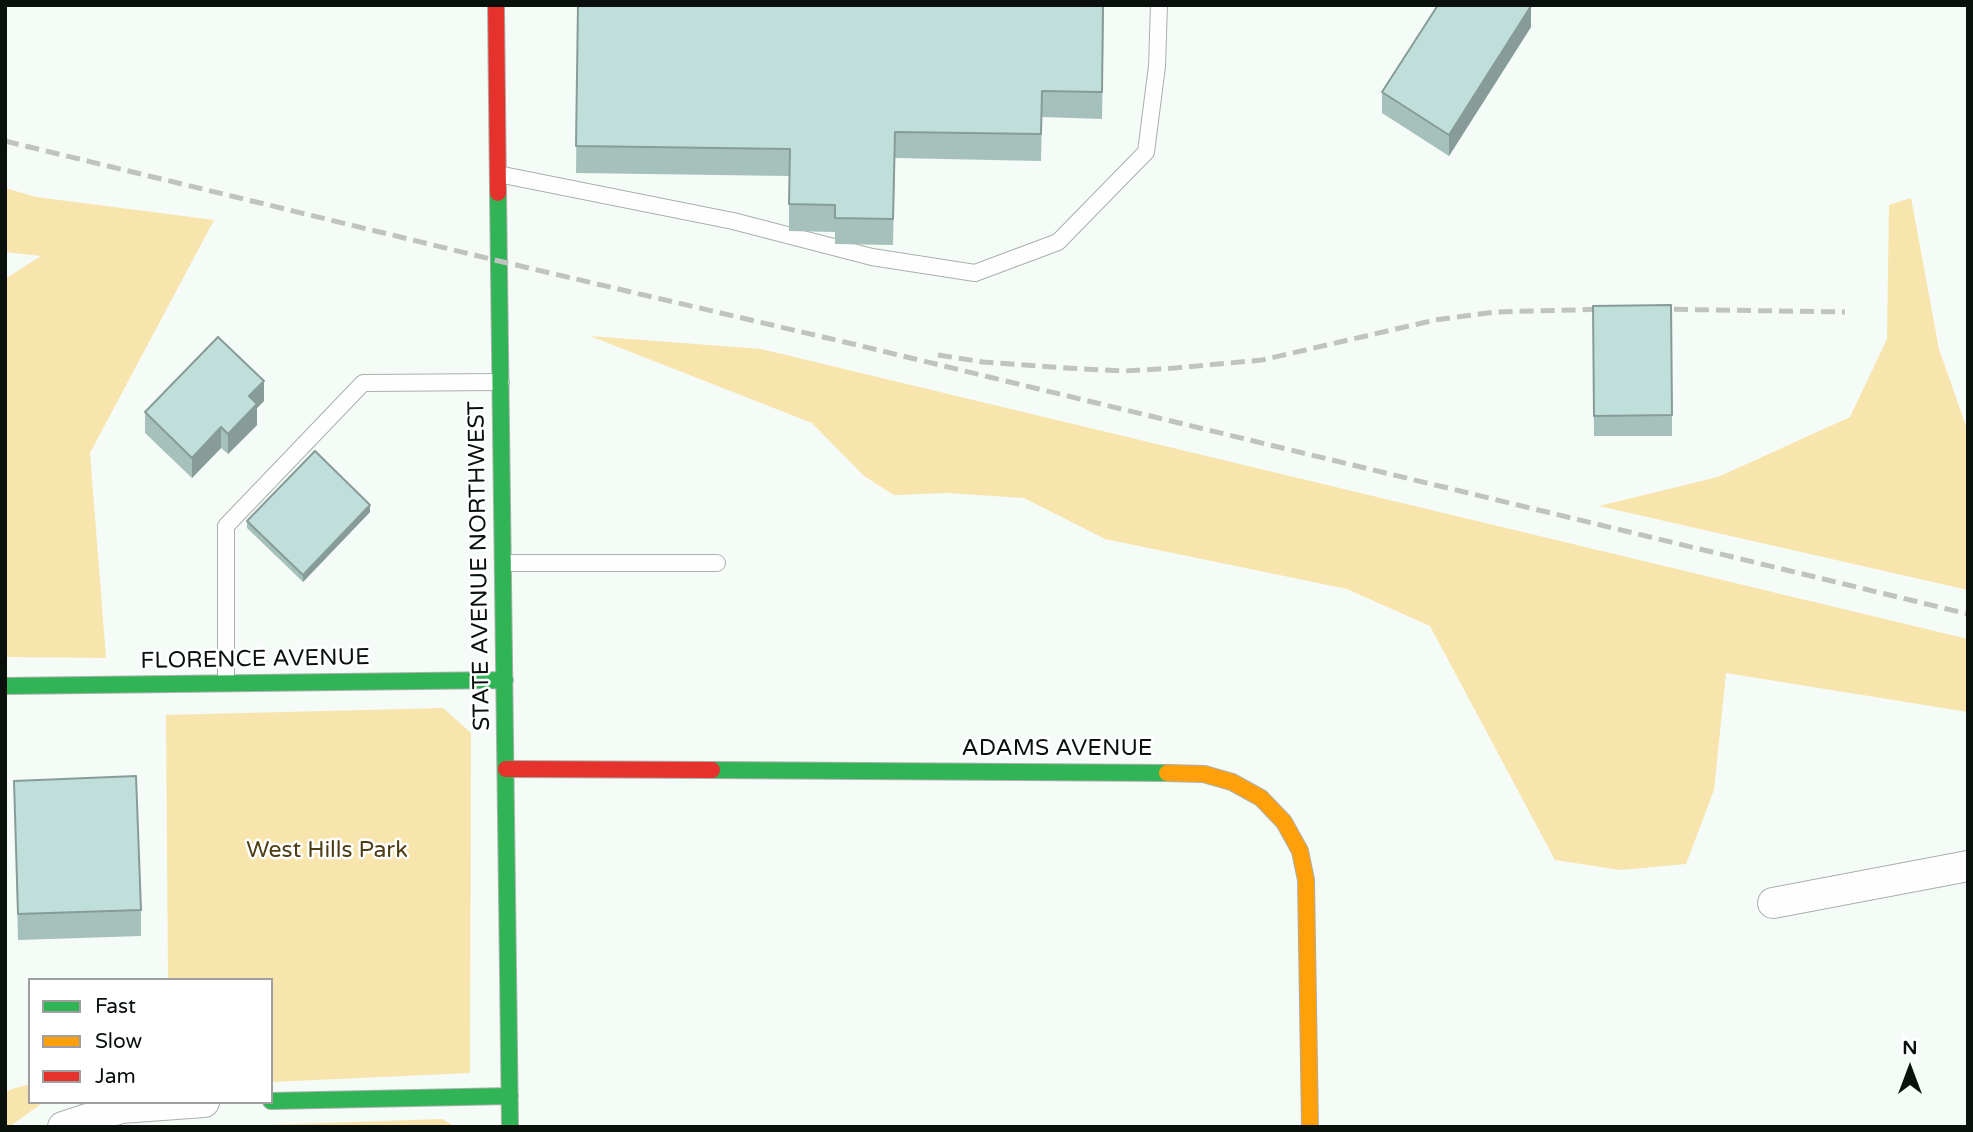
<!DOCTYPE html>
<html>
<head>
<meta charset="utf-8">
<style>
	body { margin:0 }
	#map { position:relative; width:1973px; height:1132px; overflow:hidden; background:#f5fbf6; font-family:"Varela Round",sans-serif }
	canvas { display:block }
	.frame { position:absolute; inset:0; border:7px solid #0a110c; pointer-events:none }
	.legend { position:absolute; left:28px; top:978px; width:245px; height:126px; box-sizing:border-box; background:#fff; border:2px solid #9da09e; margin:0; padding:9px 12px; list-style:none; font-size:21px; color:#0a110c }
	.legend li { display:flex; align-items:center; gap:14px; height:35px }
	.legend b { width:35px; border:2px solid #9da09e }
	.north { position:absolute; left:1875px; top:1034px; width:70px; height:70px; -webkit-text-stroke:5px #fff; paint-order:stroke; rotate:0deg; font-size:19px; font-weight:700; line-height:28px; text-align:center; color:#0a110c }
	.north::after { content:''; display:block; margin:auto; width:24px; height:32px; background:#0a110c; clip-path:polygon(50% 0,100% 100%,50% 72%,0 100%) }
</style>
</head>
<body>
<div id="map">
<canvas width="1973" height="1132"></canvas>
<div class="frame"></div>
<ul class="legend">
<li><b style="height:9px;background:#30b455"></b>Fast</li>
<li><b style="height:9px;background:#ff9f0a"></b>Slow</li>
<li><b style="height:9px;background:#e5322d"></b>Jam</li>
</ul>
<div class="north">N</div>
</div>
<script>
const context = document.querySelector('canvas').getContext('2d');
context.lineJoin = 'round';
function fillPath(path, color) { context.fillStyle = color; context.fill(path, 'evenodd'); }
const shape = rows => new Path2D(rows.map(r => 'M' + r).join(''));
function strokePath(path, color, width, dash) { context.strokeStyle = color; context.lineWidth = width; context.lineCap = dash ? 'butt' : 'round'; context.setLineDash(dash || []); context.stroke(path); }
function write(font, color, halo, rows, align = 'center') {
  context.font = font + ' "Varela Round",sans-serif'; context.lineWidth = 5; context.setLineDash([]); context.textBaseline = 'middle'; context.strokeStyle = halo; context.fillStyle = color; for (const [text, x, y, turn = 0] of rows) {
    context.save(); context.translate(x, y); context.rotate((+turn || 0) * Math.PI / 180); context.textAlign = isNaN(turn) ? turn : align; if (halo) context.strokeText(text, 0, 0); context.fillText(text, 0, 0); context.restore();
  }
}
const green = shape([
	[5,188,36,197,214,220,90,453,106,658,5,657,5,279,41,256,5,252],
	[1911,198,1939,349,1968,432,1968,590,1599,506,1718,477,1850,417,1887,339,1889,205],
	[590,336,761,349,1968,639,1968,712,1726,673,1714,790,1686,864,1620,870,1555,860,1430,626,1347,589,1105,539,1024,498,947,493,894,495,864,476,812,423],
	[443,708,471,733,470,1073,271,1082,271,980,168,980,166,715],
	[30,1084,30,1102,50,1102,41,1104,9,1127,5,1127,5,1093,12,1089],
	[442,1119,456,1127,211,1127]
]);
const lane = shape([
	[498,174,733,221,872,257,975,273,1058,242,1146,152,1157,66,1159,5],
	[503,563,717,563],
	[226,683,226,526,363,383,501,382]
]);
const street = shape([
	[1773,903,1968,866],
	[63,1127,121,1108,204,1102]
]);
const fast = shape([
	[498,193,510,1127],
	[5,686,505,680],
	[712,770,1167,773],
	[271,1101,510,1096]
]);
const slow = shape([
	[1167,773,1204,774,1232,782,1261,798,1284,822,1300,851,1306,880,1310,1127]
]);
const jam = shape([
	[496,5,498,193],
	[506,769,712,770]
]);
const rail = shape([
	[5,141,499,261,853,344,1968,614],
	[1653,309,1845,312],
	[938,355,983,362,1066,368,1124,371,1175,368,1262,360,1435,320,1495,312,1611,309]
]);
const wall = shape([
	[578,5,1104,5,1102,119,1042,117,1041,161,895,158,893,245,835,244,835,232,789,231,789,176,576,173],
	[1531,27,1449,156,1382,113,1382,92],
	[1593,306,1672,415,1672,436,1594,436],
	[264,401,257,408,257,425,228,454,221,448,192,478,145,433,145,412],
	[370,512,303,582,247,528,247,521],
	[14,781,141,910,141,936,18,940]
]);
const shadedWall = shape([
	[1531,6,1531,27,1449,156,1449,135],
	[264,381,264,401,257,408,257,425,228,454,228,434,249,396],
	[221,427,221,448,192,478,192,458],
	[370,505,370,512,303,582,303,575]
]);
const building = shape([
	[578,5,1103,5,1102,92,1042,91,1041,134,895,132,893,219,835,218,835,205,789,204,790,149,576,146,578,5],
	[1438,5,1531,6,1449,135,1382,92,1438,5],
	[1671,305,1672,415,1594,416,1593,306,1671,305],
	[218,337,264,381,249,396,257,404,228,434,221,427,192,458,145,412,218,337],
	[315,451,370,505,303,575,247,521,315,451],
	[136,776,141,910,18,914,14,781,136,776]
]);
const streetNames = [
	["STATE AVENUE NORTHWEST",480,566,-91],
	["FLORENCE AVENUE",255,660,-1],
	["ADAMS AVENUE",1057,749]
];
const parkNames = [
	["West Hills Park",327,851]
];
fillPath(green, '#f8e4ad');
strokePath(lane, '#aab0ab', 18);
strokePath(street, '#aab0ab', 32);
strokePath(fast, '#aab0ab', 18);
strokePath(slow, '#aab0ab', 18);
strokePath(jam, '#aab0ab', 18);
strokePath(lane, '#fefefe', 16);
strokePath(street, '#fefefe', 30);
strokePath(fast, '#30b455', 16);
strokePath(slow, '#ff9f0a', 16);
strokePath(jam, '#e5322d', 16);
strokePath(rail, '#c1c3c1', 5, [14, 7]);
fillPath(wall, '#a6c0bb');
fillPath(shadedWall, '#879c99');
fillPath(building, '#c1dfda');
strokePath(building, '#879c99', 2);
write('23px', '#0a110c', '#fff', streetNames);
write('23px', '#4e3e14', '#fff', parkNames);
</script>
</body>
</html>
